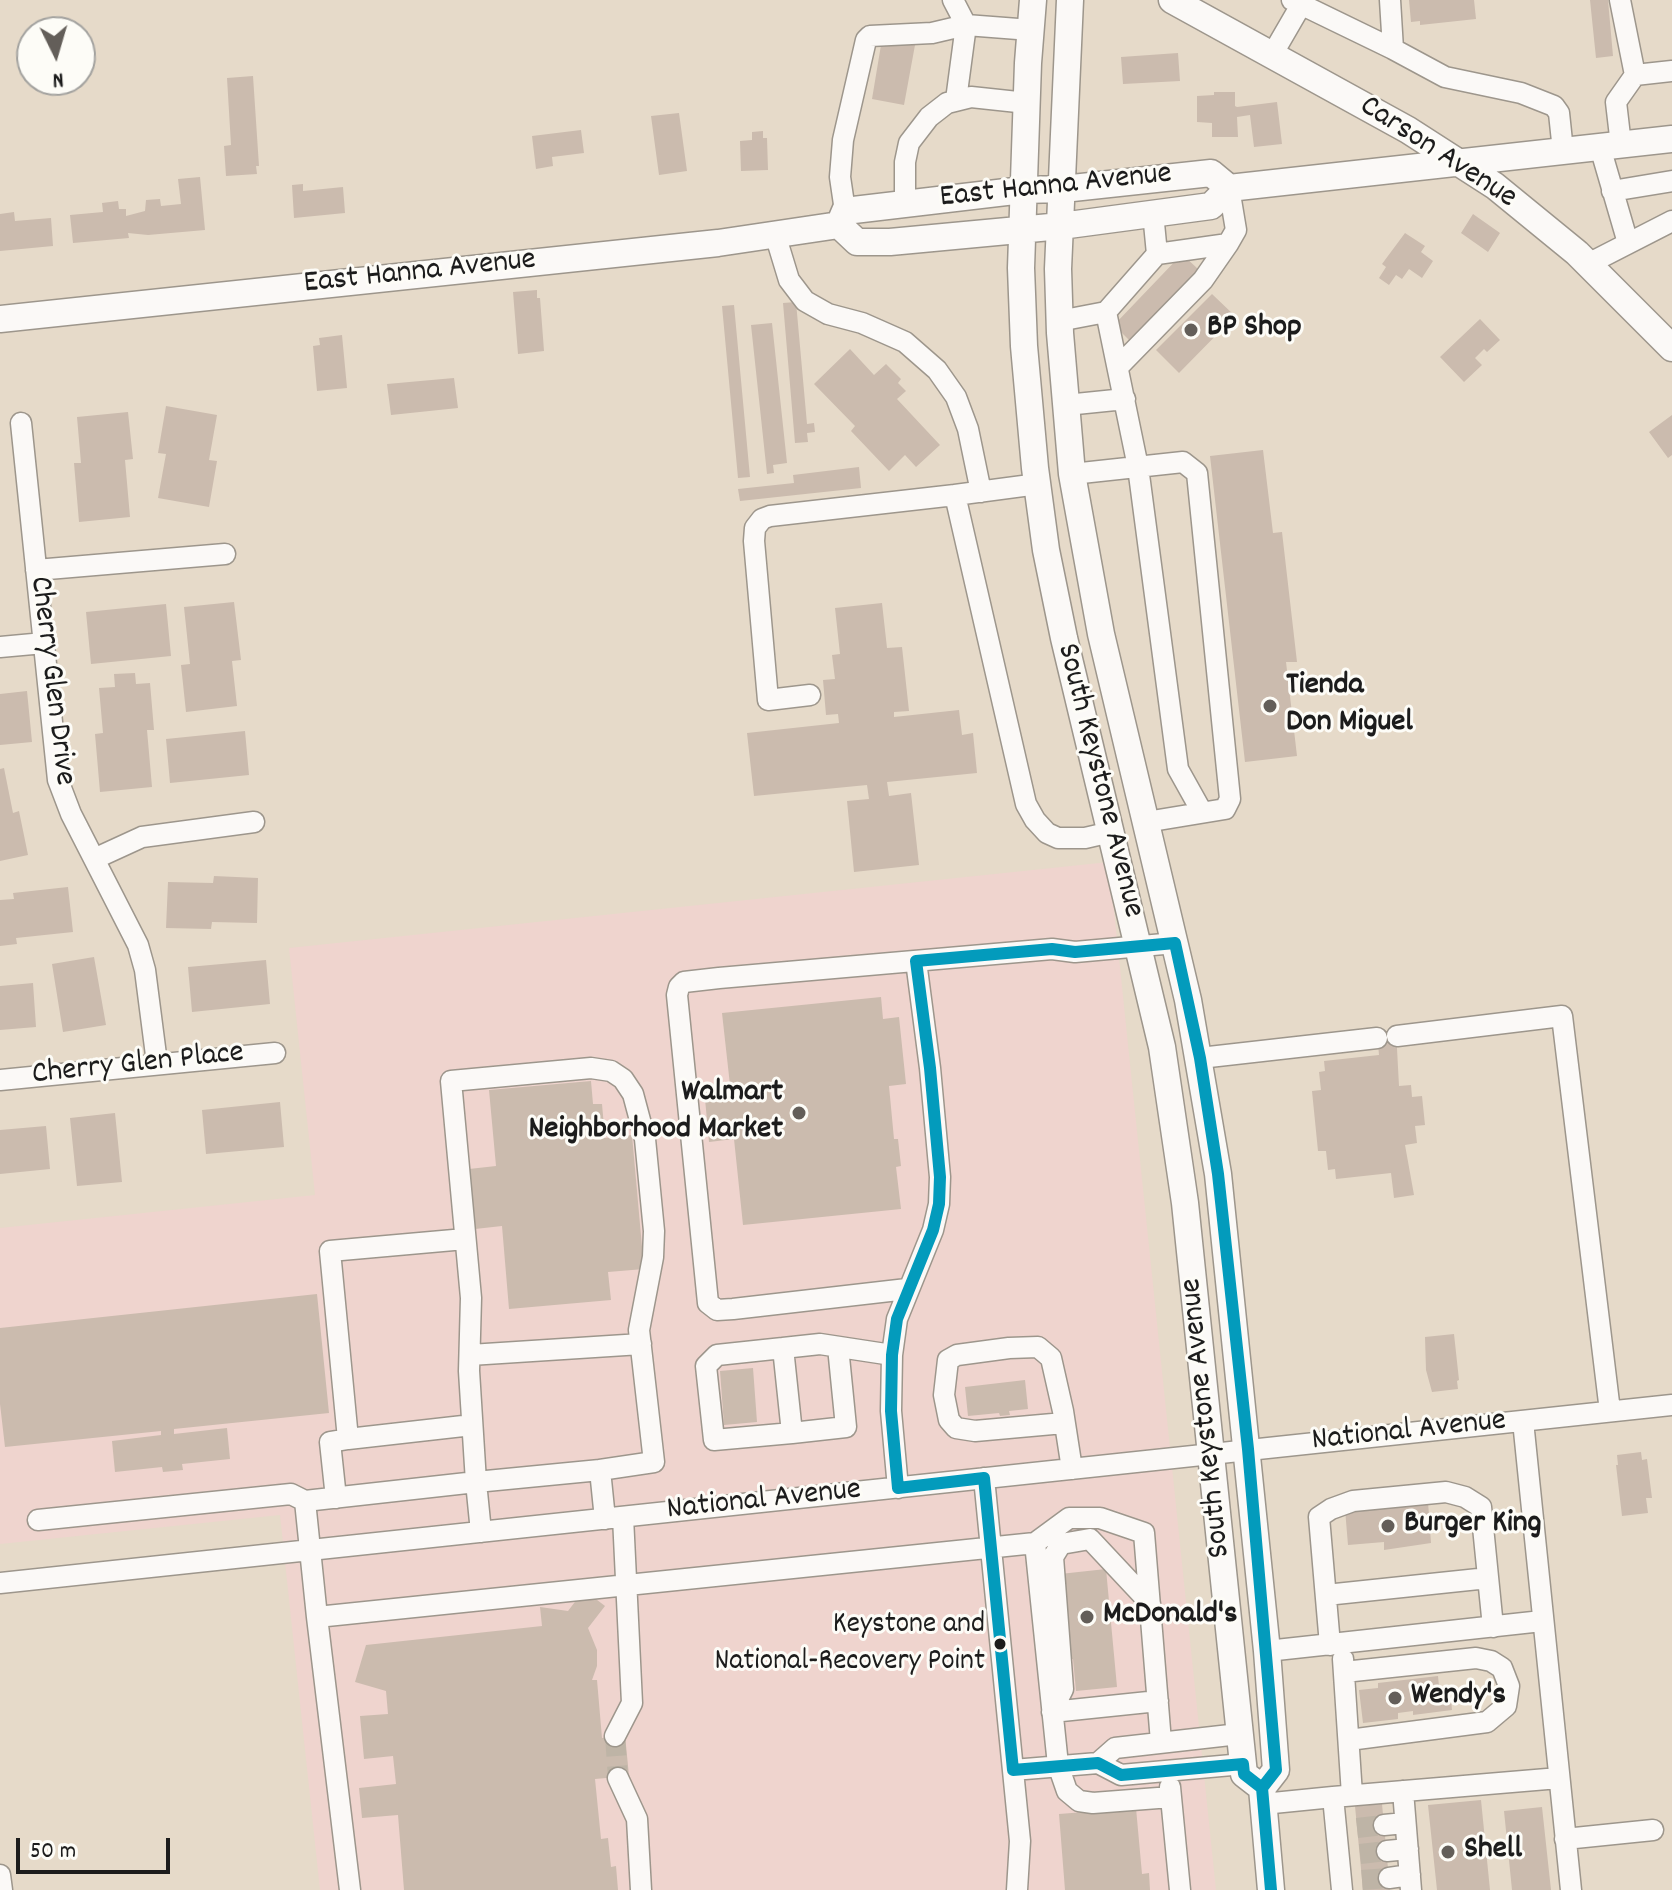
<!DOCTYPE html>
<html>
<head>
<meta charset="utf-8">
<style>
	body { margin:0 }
	#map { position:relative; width:1672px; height:1890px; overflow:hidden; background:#e6dac9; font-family:Dekko,sans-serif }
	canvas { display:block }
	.north { position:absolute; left:16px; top:16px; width:80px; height:80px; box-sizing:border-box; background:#fdfcf7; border:2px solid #a3a29f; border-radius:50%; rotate:175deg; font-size:22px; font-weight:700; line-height:32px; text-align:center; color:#1c1c1c }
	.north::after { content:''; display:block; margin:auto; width:28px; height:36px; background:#635e59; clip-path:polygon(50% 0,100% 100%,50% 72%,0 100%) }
	.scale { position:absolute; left:16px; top:1838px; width:154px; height:36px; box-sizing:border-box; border:4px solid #1c1c1c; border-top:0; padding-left:10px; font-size:24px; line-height:28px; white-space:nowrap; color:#1c1c1c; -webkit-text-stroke:6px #fdfcf7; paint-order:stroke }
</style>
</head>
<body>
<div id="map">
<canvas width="1672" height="1890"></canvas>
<div class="north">N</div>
<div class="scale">50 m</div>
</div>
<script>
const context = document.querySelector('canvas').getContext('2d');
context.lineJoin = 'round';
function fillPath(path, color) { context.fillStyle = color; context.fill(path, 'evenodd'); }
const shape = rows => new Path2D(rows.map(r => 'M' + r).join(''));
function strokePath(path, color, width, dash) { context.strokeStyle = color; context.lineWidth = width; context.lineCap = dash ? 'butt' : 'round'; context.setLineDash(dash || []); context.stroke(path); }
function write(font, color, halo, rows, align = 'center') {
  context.font = font + ' Dekko,sans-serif'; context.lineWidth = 6; context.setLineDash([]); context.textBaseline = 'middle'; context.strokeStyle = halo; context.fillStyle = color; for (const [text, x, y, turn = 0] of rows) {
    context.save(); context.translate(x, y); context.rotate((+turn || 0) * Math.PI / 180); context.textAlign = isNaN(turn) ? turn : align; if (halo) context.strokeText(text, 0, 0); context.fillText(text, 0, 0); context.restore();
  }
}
const built = shape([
	[1109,862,1216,1890,320,1890,280,1515,0,1544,0,1228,315,1195,289,948]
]);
const building = shape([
	[1409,0,1474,0,1476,19,1420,25,1420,21,1411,22],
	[1590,0,1608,0,1613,56,1596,58],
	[882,39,915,45,904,105,872,99],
	[1178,53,1180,81,1123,84,1121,57],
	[253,76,259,166,256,166,257,174,226,176,224,146,231,145,227,78],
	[1214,92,1235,92,1235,106,1237,107,1277,102,1282,144,1254,147,1250,115,1237,117,1238,137,1212,137,1212,123,1197,122,1197,96,1214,95],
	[679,113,687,171,659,175,651,116],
	[581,130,584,153,552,157,553,166,536,169,532,136],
	[763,131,763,138,767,138,768,170,741,171,740,141,752,140,752,132],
	[200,177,205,230,148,235,128,233,129,238,73,243,70,215,103,212,102,203,118,201,119,209,126,209,126,216,145,211,146,200,160,199,161,206,181,204,178,179],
	[303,184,303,191,343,187,345,213,294,218,292,185],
	[14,212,15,221,51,218,53,246,0,251,0,214],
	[1473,214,1500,233,1488,252,1461,233],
	[1405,233,1425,246,1421,252,1433,261,1422,278,1409,269,1402,279,1396,275,1389,285,1379,278,1386,267,1382,264],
	[1182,254,1199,270,1130,341,1114,325],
	[537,290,537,298,540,298,544,351,518,354,513,292],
	[1212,294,1235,316,1179,373,1156,350],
	[796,302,807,424,814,423,815,432,807,433,808,442,795,443,783,303],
	[734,305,750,477,738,478,722,306],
	[1480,319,1500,340,1487,352,1484,349,1475,358,1482,365,1464,382,1440,357],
	[772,323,787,463,773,465,774,473,767,474,751,325],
	[342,335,347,388,317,391,313,346,320,345,319,338],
	[850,349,874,375,886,364,901,379,898,383,906,391,897,399,940,445,916,467,905,455,889,471,851,431,855,426,814,384],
	[454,378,458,408,391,415,387,384],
	[166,406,217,415,209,460,217,461,209,507,158,498,166,454,158,453],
	[128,412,133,459,125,460,130,517,79,522,74,463,81,463,77,417],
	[1672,415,1672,455,1668,458,1649,432],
	[1263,450,1273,533,1282,532,1297,662,1286,662,1297,756,1245,762,1210,456],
	[859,467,861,488,740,501,738,489,794,483,793,475],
	[234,602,241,660,232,661,237,706,186,712,181,665,190,664,184,607],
	[882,603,887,648,902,647,909,711,894,712,894,717,959,710,962,735,973,733,977,773,887,782,889,796,911,793,919,865,854,872,847,801,869,799,867,785,754,796,747,733,839,723,838,714,826,715,823,680,835,679,832,655,840,654,835,608],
	[166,604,171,656,91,664,86,612],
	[135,673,136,684,150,683,154,730,147,730,152,787,100,792,95,734,103,733,99,688,115,687,114,674],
	[27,691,32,742,0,745,0,694],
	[245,731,249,775,170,783,166,739],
	[4,768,13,813,19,811,28,855,0,861,0,769],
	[214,876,258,878,257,923,212,922,211,929,166,928,168,882,213,883],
	[68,887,73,932,16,938,17,944,0,946,0,900,14,899,13,893],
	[94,957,106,1025,63,1032,52,964],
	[266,960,270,1004,192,1012,188,967],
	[33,983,36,1027,0,1030,0,986],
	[881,997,883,1019,899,1017,906,1084,889,1086,894,1139,898,1139,901,1166,896,1167,901,1209,743,1225,734,1139,709,1142,704,1088,730,1085,722,1013],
	[1396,1030,1399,1086,1411,1085,1412,1097,1422,1096,1425,1125,1415,1126,1417,1143,1405,1145,1414,1195,1394,1198,1391,1173,1336,1179,1335,1169,1328,1170,1326,1151,1318,1151,1312,1091,1321,1090,1319,1072,1325,1071,1324,1061,1379,1055,1377,1032],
	[591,1081,593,1104,602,1104,605,1138,632,1135,644,1269,608,1272,611,1300,509,1309,502,1226,475,1229,469,1169,496,1166,489,1090],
	[280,1102,284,1147,206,1154,202,1110],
	[115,1113,122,1182,77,1186,70,1118],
	[46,1126,50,1169,0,1174,0,1130],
	[317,1294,329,1413,174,1429,174,1434,227,1428,230,1459,182,1464,183,1470,163,1472,162,1467,115,1472,112,1441,161,1435,161,1431,5,1447,0,1404,0,1328],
	[1454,1334,1459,1380,1457,1381,1458,1389,1432,1392,1426,1370,1425,1337],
	[753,1368,757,1422,724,1425,720,1371],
	[1025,1380,1028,1409,1009,1411,1010,1415,1000,1416,999,1413,968,1416,965,1387],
	[1641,1452,1642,1460,1647,1459,1652,1498,1646,1498,1648,1513,1622,1516,1616,1465,1618,1465,1617,1455],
	[1428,1502,1431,1543,1384,1550,1384,1542,1348,1545,1345,1509],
	[1106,1569,1117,1687,1076,1691,1073,1659,1068,1660,1060,1574],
	[584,1590,605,1606,588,1628,597,1650,597,1666,592,1680,597,1680,602,1738,625,1735,629,1776,595,1779,601,1839,608,1838,611,1867,616,1866,618,1890,404,1890,398,1815,362,1818,359,1788,396,1784,393,1756,364,1759,360,1716,388,1714,386,1691,355,1682,366,1645,542,1626,540,1607,568,1611],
	[1438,1676,1440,1696,1430,1697,1430,1702,1451,1700,1452,1710,1413,1715,1413,1711,1398,1713,1398,1719,1363,1723,1359,1690,1378,1688,1378,1683],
	[1481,1800,1490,1890,1437,1890,1428,1805],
	[1382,1804,1390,1890,1363,1890,1355,1806],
	[1542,1807,1551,1890,1512,1890,1504,1811],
	[1136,1808,1142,1874,1149,1873,1150,1890,1065,1890,1059,1814]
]);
const minorTunnel = shape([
	[615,1736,618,1778],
	[1357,1828,1384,1825],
	[1360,1854,1387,1851],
	[1362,1880,1389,1878]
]);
const minor = shape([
	[953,0,966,25,1031,30],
	[1292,0,1393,49],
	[1390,0,1393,49,1445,77,1521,93,1554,106,1559,113,1563,151],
	[1620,0,1635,75,1672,71],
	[1272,55,1301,5],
	[1621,145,1616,102,1635,75],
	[1600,147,1628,243],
	[1612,191,1672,181],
	[905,204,905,162,909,143,929,117,947,103,971,97,1027,103],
	[845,211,840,177,843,140,866,40,870,36,932,33,966,25,956,100],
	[1153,213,1157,254],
	[775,234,789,280,805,301,828,314,862,323,905,342,937,370,956,397,968,429,981,492],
	[1588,264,1672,221],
	[1059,321,1106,312],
	[1118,367,1203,280,1228,244],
	[1066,405,1125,399],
	[21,423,58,780,71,814,138,945,145,970,157,1063],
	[1072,474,1183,462,1197,473,1230,799,1225,809,1146,822],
	[1038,484,955,495,1026,804,1035,820,1047,833,1058,838,1085,838,1111,832],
	[36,570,225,554],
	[0,647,44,643],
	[810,695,768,700,754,541,755,528,762,519,770,516,955,495],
	[1202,812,1178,769,1138,467,1106,312,1157,254,1228,244,1236,230,1229,188],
	[94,859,142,837,254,822],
	[1397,1036,1562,1016,1610,1411],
	[1200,1058,1377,1038],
	[0,1080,275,1053],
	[907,1289,733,1309,717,1310,708,1303,677,995,679,987,684,982,719,978,1052,949,1075,952,1175,943],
	[838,1347,846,1427,792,1433,783,1348,820,1344,892,1355],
	[783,1348,717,1355,706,1366,714,1440,792,1433],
	[470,1355,641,1344],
	[1523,1421,1571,1890],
	[1064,1423,975,1431,956,1428,949,1420,944,1395,948,1360,957,1355,1009,1348,1038,1347,1051,1358,1063,1411,1072,1469],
	[348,1439,472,1425],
	[600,1470,654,1462,639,1330,653,1257,654,1231,645,1139,633,1094,623,1079,611,1071,591,1068,451,1081,471,1298,469,1371,476,1482,600,1470,605,1519],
	[984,1478,1020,1841,1017,1890],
	[898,1488,891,1411,892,1355,897,1319,933,1230,939,1204,940,1177,930,1068,916,961],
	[336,1498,330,1442,348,1439,330,1251,465,1239],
	[38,1520,291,1494,305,1501],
	[1035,1543,1058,1765,1067,1791,1079,1801,1093,1803,1171,1797],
	[0,1583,1672,1405],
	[1326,1595,1488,1578],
	[317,1617,1035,1543,1069,1518,1100,1518,1144,1533,1161,1742],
	[1330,1645,1319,1517,1331,1509,1353,1501,1446,1492,1465,1497,1481,1507,1493,1627],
	[1267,1651,1542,1621],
	[1343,1659,1352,1795],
	[1344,1672,1476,1658,1491,1661,1502,1668,1509,1686,1506,1706,1487,1722,1349,1740],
	[1059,1697,1063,1689,1053,1557,1061,1544,1090,1539,1150,1603],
	[1052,1712,1158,1701],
	[615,1736,632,1703,623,1517],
	[1098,1763,1115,1748,1239,1734],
	[1013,1770,1098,1763,1121,1775,1243,1764],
	[618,1778,637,1819,641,1890],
	[1170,1787,1180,1890],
	[1403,1791,1411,1890],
	[1333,1797,1559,1778],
	[1263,1804,1333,1797,1342,1890],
	[1384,1825,1405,1823],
	[1565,1839,1653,1830],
	[1387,1851,1408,1849],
	[0,1875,2,1890],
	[1389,1878,1410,1875],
	[350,1890,317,1617,305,1501,476,1482,481,1532]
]);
const major = shape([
	[1033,0,1028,63,1021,268,1024,346,1035,468,1046,550,1064,638,1162,1047,1185,1203,1244,1774,1262,1788],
	[1070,0,1058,269,1060,333,1072,474,1101,634,1188,1000,1218,1174,1267,1651,1276,1770,1262,1788,1271,1890],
	[1172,0,1408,130,1495,186,1577,253,1672,348],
	[839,225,857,242,890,242,1061,226,1211,206,1229,188,1672,139],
	[839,225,845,211,1023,190,1063,189,1211,173,1229,188],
	[0,319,718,243,839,225]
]);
const bus1 = shape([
	[1175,943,1200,1058,1218,1174,1248,1449,1276,1770,1262,1788,1244,1774,1243,1764,1121,1775,1098,1763,1013,1770,984,1478,898,1488,891,1411,892,1355,897,1319,933,1230,939,1204,940,1177,930,1068,916,961,1052,949,1075,952,1175,943],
	[1262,1788,1271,1890]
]);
const markers = [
	[1191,330,8,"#635e59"],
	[1270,706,8,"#635e59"],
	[799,1113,8,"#635e59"],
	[1388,1526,8,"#635e59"],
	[1087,1617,8,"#635e59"],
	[1000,1644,7,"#1c1c1c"],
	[1395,1698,8,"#635e59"],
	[1448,1852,8,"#635e59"]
];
const busNames = [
	["Keystone and",985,1627],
	["National-Recovery Point",985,1664]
];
const streetNames = [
	["Carson Avenue",1437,154,33],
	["East Hanna Avenue",1056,188,-6],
	["East Hanna Avenue",420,274,-6],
	["Cherry Glen Drive",50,681,83],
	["South Keystone Avenue",1098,781,76],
	["Cherry Glen Place",138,1066,-6],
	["South Keystone Avenue",1208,1418,-96],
	["National Avenue",1409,1433,-6],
	["National Avenue",764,1502,-6]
];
const poiNames = [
	["BP Shop",1207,330],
	["Tienda",1286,688],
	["Don Miguel",1286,725],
	["Walmart",783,1095,"right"],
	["Neighborhood Market",783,1132,"right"],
	["Burger King",1404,1526],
	["McDonald's",1103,1617],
	["Wendy's",1411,1698],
	["Shell",1464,1852]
];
fillPath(built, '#efd4ce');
fillPath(building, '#cbbbae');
strokePath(minorTunnel, '#beb4a6', 20, [20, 10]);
strokePath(minor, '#9d968c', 23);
strokePath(major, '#9d968c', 29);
strokePath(minor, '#fbf9f7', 20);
strokePath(major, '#fbf9f7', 26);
strokePath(bus1, '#039bbc', 12);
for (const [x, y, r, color] of markers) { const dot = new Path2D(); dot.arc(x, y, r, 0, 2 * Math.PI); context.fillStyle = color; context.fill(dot); strokePath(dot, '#fdfcf7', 3); }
write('30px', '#1c1c1c', '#fdfcf7', busNames, 'right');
write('32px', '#1c1c1c', '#fdfcf7', streetNames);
write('bold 32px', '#1c1c1c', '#fdfcf7', poiNames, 'left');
</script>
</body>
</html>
